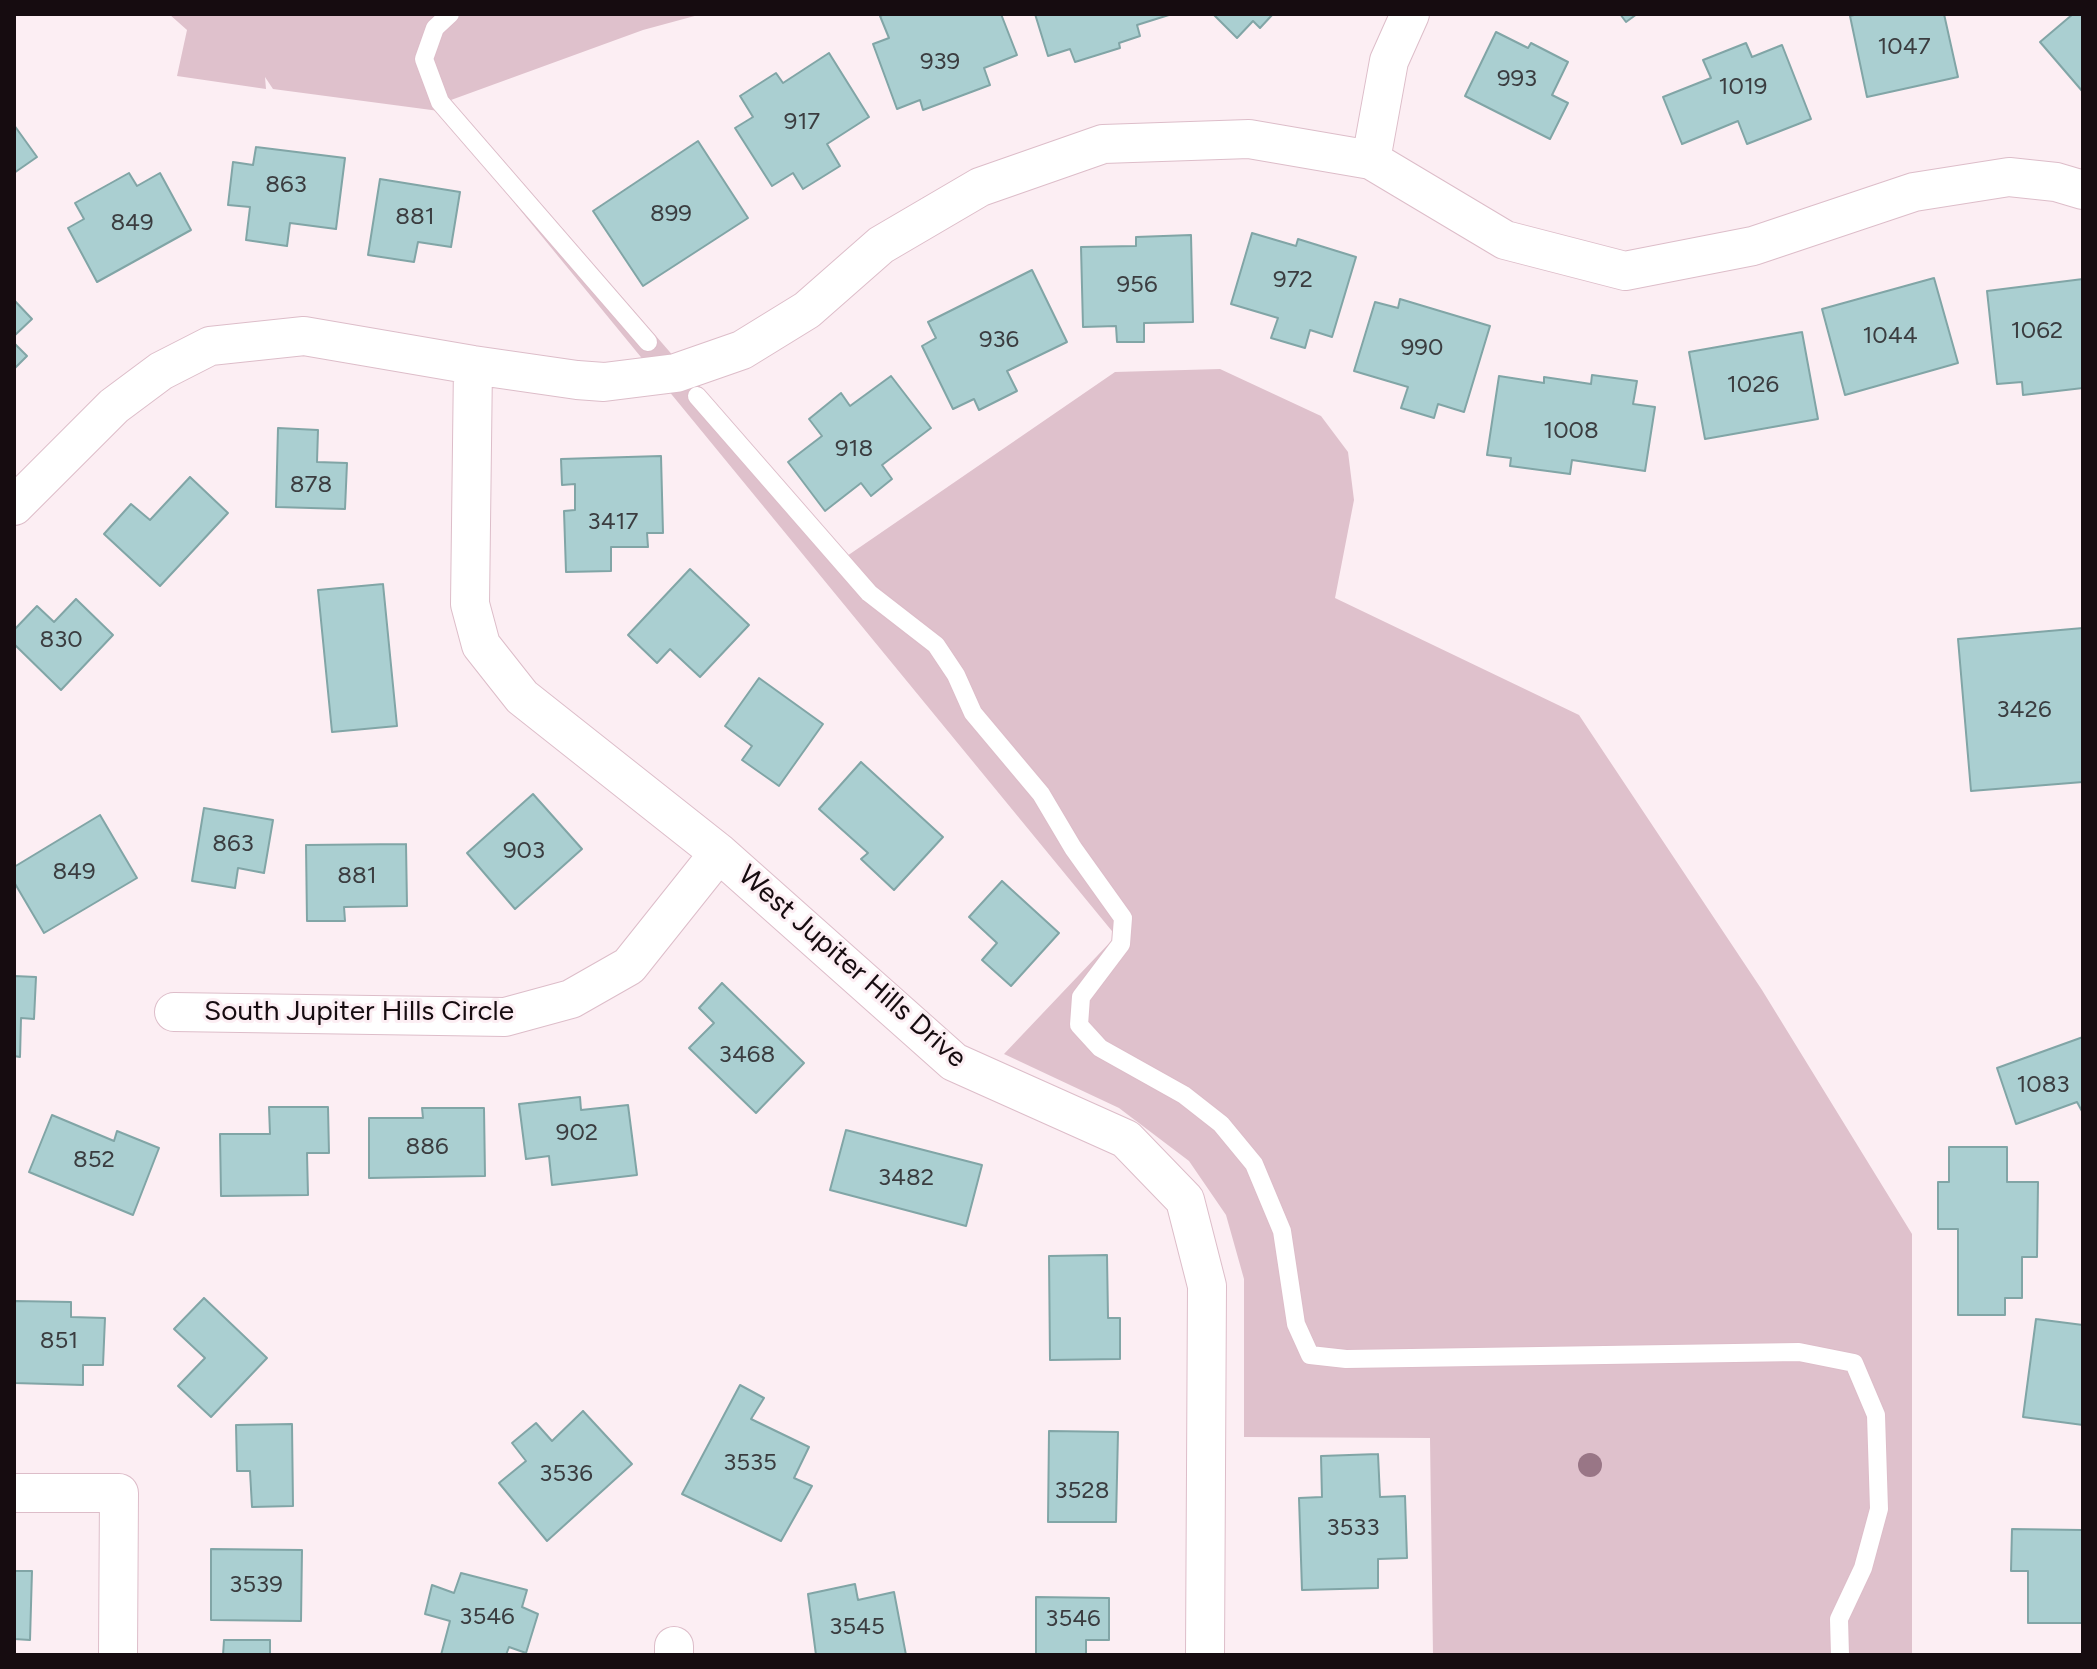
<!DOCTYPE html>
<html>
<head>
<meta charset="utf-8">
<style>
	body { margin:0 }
	#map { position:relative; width:2097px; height:1669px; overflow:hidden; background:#fceef3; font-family:Figtree,sans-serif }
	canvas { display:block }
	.frame { position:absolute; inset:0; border:16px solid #160c10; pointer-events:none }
</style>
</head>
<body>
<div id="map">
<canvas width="2097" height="1669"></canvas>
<div class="frame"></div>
</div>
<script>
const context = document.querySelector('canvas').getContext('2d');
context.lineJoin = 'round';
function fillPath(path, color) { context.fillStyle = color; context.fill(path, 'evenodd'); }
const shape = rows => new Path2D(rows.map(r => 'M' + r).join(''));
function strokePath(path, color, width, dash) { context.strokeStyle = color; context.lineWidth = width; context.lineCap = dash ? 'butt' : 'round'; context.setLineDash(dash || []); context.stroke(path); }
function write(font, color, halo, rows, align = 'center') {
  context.font = font + ' Figtree,sans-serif'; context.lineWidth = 6; context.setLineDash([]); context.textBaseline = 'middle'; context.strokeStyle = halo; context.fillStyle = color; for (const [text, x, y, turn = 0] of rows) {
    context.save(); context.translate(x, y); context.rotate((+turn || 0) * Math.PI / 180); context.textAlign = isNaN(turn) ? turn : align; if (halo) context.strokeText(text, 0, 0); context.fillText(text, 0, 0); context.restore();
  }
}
const green = shape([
	[169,14,702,14,643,30,451,100,847,556,1115,372,1220,369,1321,416,1348,452,1354,500,1335,598,1579,715,1762,990,1912,1234,1912,1655,1433,1655,1430,1438,1244,1437,1244,1279,1226,1215,1189,1161,1119,1108,1004,1054,1116,936,439,111,273,89,265,77,266,89,177,76,187,30]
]);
const building = shape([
	[885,14,1001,14,1017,55,984,68,990,85,923,110,920,100,897,109,873,44,889,38,880,16,885,14],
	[1035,14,1172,14,1137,25,1140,36,1119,43,1120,48,1075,62,1070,49,1048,56,1035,14],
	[1213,14,1273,14,1260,28,1253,21,1237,38,1213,14],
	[1620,14,1637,14,1626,22,1620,14],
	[1858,14,1944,14,1958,77,1867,97,1850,16,1858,14],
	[2073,14,2083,14,2083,92,2040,42,2073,14],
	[1496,32,1528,48,1531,43,1568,62,1552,95,1568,103,1550,139,1465,96,1496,32],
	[1746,43,1752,57,1782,45,1811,119,1747,144,1738,121,1682,144,1663,97,1711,78,1703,60,1746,43],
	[829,53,869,117,827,144,840,166,803,189,793,173,772,186,735,128,753,117,740,96,776,73,783,83,829,53],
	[14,125,37,157,14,173,14,125],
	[698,141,748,218,643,286,593,211,698,141],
	[256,147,345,158,336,229,290,223,287,246,246,240,250,207,228,205,233,162,253,165,256,147],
	[129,173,137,186,160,173,191,230,97,282,68,228,84,219,75,203,129,173],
	[380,179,460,192,451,247,418,242,414,262,368,255,380,179],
	[1252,233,1296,246,1298,239,1356,257,1332,337,1310,330,1305,348,1271,338,1278,318,1231,304,1252,233],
	[1191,235,1193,322,1144,323,1144,342,1117,342,1116,326,1083,327,1081,247,1136,246,1136,237,1191,235],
	[1032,270,1067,342,1007,371,1017,391,979,410,974,399,953,409,922,346,936,338,928,322,1032,270],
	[1934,278,1958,363,1845,395,1822,309,1934,278],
	[2083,279,2083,388,2023,395,2022,382,1997,384,1987,291,2083,279],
	[1400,299,1490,326,1464,412,1438,404,1434,418,1401,408,1408,387,1354,371,1375,302,1398,308,1400,299],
	[14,300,32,319,14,336,14,300],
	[1802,332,1818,419,1705,439,1689,352,1802,332],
	[14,343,27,356,14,369,14,343],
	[1592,375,1637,381,1633,404,1655,407,1645,471,1572,460,1570,474,1510,466,1511,458,1487,455,1499,376,1544,383,1544,377,1591,384,1592,375],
	[891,376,931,428,882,465,892,479,871,496,861,483,825,511,788,462,822,436,809,419,841,393,850,406,891,376],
	[278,428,318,430,317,462,347,463,345,509,276,507,278,428],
	[661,456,663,533,647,533,648,547,611,547,611,571,566,572,564,511,575,510,575,484,562,485,561,459,661,456],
	[190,477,228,513,160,586,104,534,131,504,150,520,190,477],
	[690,569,749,625,700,677,670,649,657,663,628,635,690,569],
	[383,584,397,726,332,732,318,590,383,584],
	[76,599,113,635,61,690,14,644,14,630,37,606,54,622,76,599],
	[2083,628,2083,782,1971,791,1958,639,2083,628],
	[759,678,823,724,779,786,742,760,752,746,725,726,759,678],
	[861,762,943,837,894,890,861,859,868,853,819,809,861,762],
	[533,794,582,849,515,909,467,853,533,794],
	[204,808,273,820,264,873,238,868,235,888,192,881,204,808],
	[100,815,137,878,44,933,14,882,14,867,100,815],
	[406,844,407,906,344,907,345,921,307,921,306,845,406,844],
	[1002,881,1059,933,1011,986,982,960,997,943,969,917,1002,881],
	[14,976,36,977,34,1019,21,1018,20,1057,14,1056,14,976],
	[722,983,804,1063,756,1113,689,1048,714,1023,699,1008,722,983],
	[2083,1037,2083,1113,2077,1102,2016,1124,1997,1068,2083,1037],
	[580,1097,581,1110,628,1105,637,1175,552,1185,549,1156,526,1159,519,1104,580,1097],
	[269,1107,328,1107,329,1153,307,1153,308,1195,221,1196,220,1134,270,1134,269,1107],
	[422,1108,484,1108,485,1176,369,1178,369,1118,423,1118,422,1108],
	[52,1115,114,1141,117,1131,159,1148,133,1215,29,1172,52,1115],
	[846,1130,982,1165,966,1226,830,1190,846,1130],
	[1949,1147,2007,1147,2007,1182,2038,1182,2037,1257,2022,1257,2022,1298,2005,1298,2005,1315,1958,1315,1958,1229,1938,1229,1938,1182,1949,1182,1949,1147],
	[1107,1255,1108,1318,1120,1318,1120,1359,1050,1360,1049,1256,1107,1255],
	[204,1298,267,1358,211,1417,178,1386,205,1358,174,1329,204,1298],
	[14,1301,71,1302,71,1317,105,1318,103,1365,83,1365,83,1385,14,1383,14,1301],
	[2036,1319,2083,1325,2083,1425,2023,1417,2036,1319],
	[740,1385,764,1398,751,1419,809,1447,794,1478,812,1486,781,1541,682,1494,740,1385],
	[583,1411,632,1464,547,1541,499,1483,526,1461,512,1443,536,1423,552,1441,583,1411],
	[292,1424,293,1506,252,1507,250,1471,237,1471,236,1425,292,1424],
	[1049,1431,1118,1432,1116,1522,1048,1522,1049,1431],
	[1378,1454,1380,1497,1405,1496,1407,1558,1378,1559,1378,1588,1302,1590,1299,1498,1322,1497,1321,1456,1378,1454],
	[2082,1514,2083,1623,2028,1623,2028,1571,2011,1571,2012,1529,2082,1530,2082,1514],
	[211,1549,302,1550,301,1621,211,1620,211,1549],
	[14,1571,32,1571,30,1640,14,1639,14,1571],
	[461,1573,527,1590,522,1607,538,1614,526,1653,509,1647,506,1655,441,1655,450,1621,425,1614,432,1585,454,1593,461,1573],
	[855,1584,858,1600,894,1592,906,1655,816,1655,808,1594,855,1584],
	[1036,1597,1109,1598,1109,1640,1086,1640,1086,1655,1036,1655,1036,1597],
	[224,1640,270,1640,270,1655,223,1655,224,1640]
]);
const lane = shape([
	[450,14,435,28,424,59,440,102,648,342],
	[697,396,869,593,936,645,956,675,973,713,1041,794,1073,848,1123,918,1121,944,1081,997,1079,1025,1100,1048,1184,1095,1221,1124,1254,1164,1282,1231,1296,1324,1310,1355,1346,1359,1799,1352,1854,1363,1876,1415,1879,1509,1863,1568,1839,1619,1840,1655]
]);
const street = shape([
	[1371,160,1389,61,1410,14],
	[473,365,470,604,481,645,522,697,719,853,954,1062,1126,1139,1185,1200,1207,1286,1205,1655],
	[14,506,114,406,161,371,210,346,304,336,473,365,577,380,604,382,676,373,742,350,807,310,881,245,980,187,1103,144,1249,139,1371,160,1505,240,1625,271,1753,246,1914,192,2009,177,2056,182,2083,190],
	[174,1012,505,1017,571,999,629,966,719,853],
	[14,1493,119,1493,118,1655],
	[674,1655,674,1646]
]);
const trees = [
	[1590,1465]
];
const numberNames = [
	["1047",1904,47],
	["939",940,62],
	["993",1517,79],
	["1019",1743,87],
	["917",802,122],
	["863",286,185],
	["899",671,214],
	["881",415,217],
	["849",132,223],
	["972",1293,280],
	["956",1137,285],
	["1062",2037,331],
	["1044",1890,336],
	["936",999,340],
	["990",1422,348],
	["1026",1753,385],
	["1008",1571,431],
	["918",854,449],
	["878",311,485],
	["3417",613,522],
	["830",61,640],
	["3426",2024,710],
	["863",233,844],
	["903",524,851],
	["849",74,872],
	["881",357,876],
	["3468",747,1055],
	["1083",2043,1085],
	["902",577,1133],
	["886",427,1147],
	["852",94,1160],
	["3482",906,1178],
	["851",59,1341],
	["3535",750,1463],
	["3536",566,1474],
	["3528",1082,1491],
	["3533",1353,1528],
	["3539",256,1585],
	["3546",487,1617],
	["3546",1073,1619],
	["3545",857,1627]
];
const streetNames = [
	["West Jupiter Hills Drive",852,967,41],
	["South Jupiter Hills Circle",359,1012]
];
fillPath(green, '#dfc1cc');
fillPath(building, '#aacfd1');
strokePath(building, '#81a5a6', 2);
strokePath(lane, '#ddbdc9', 20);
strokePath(street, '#ddbdc9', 40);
strokePath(lane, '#fff', 18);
strokePath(street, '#fff', 38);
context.fillStyle = '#997686';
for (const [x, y] of trees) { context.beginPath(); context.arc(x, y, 12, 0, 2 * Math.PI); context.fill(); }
write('24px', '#3b3d40', null, numberNames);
write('28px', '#160c10', '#fceef3', streetNames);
</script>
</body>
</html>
